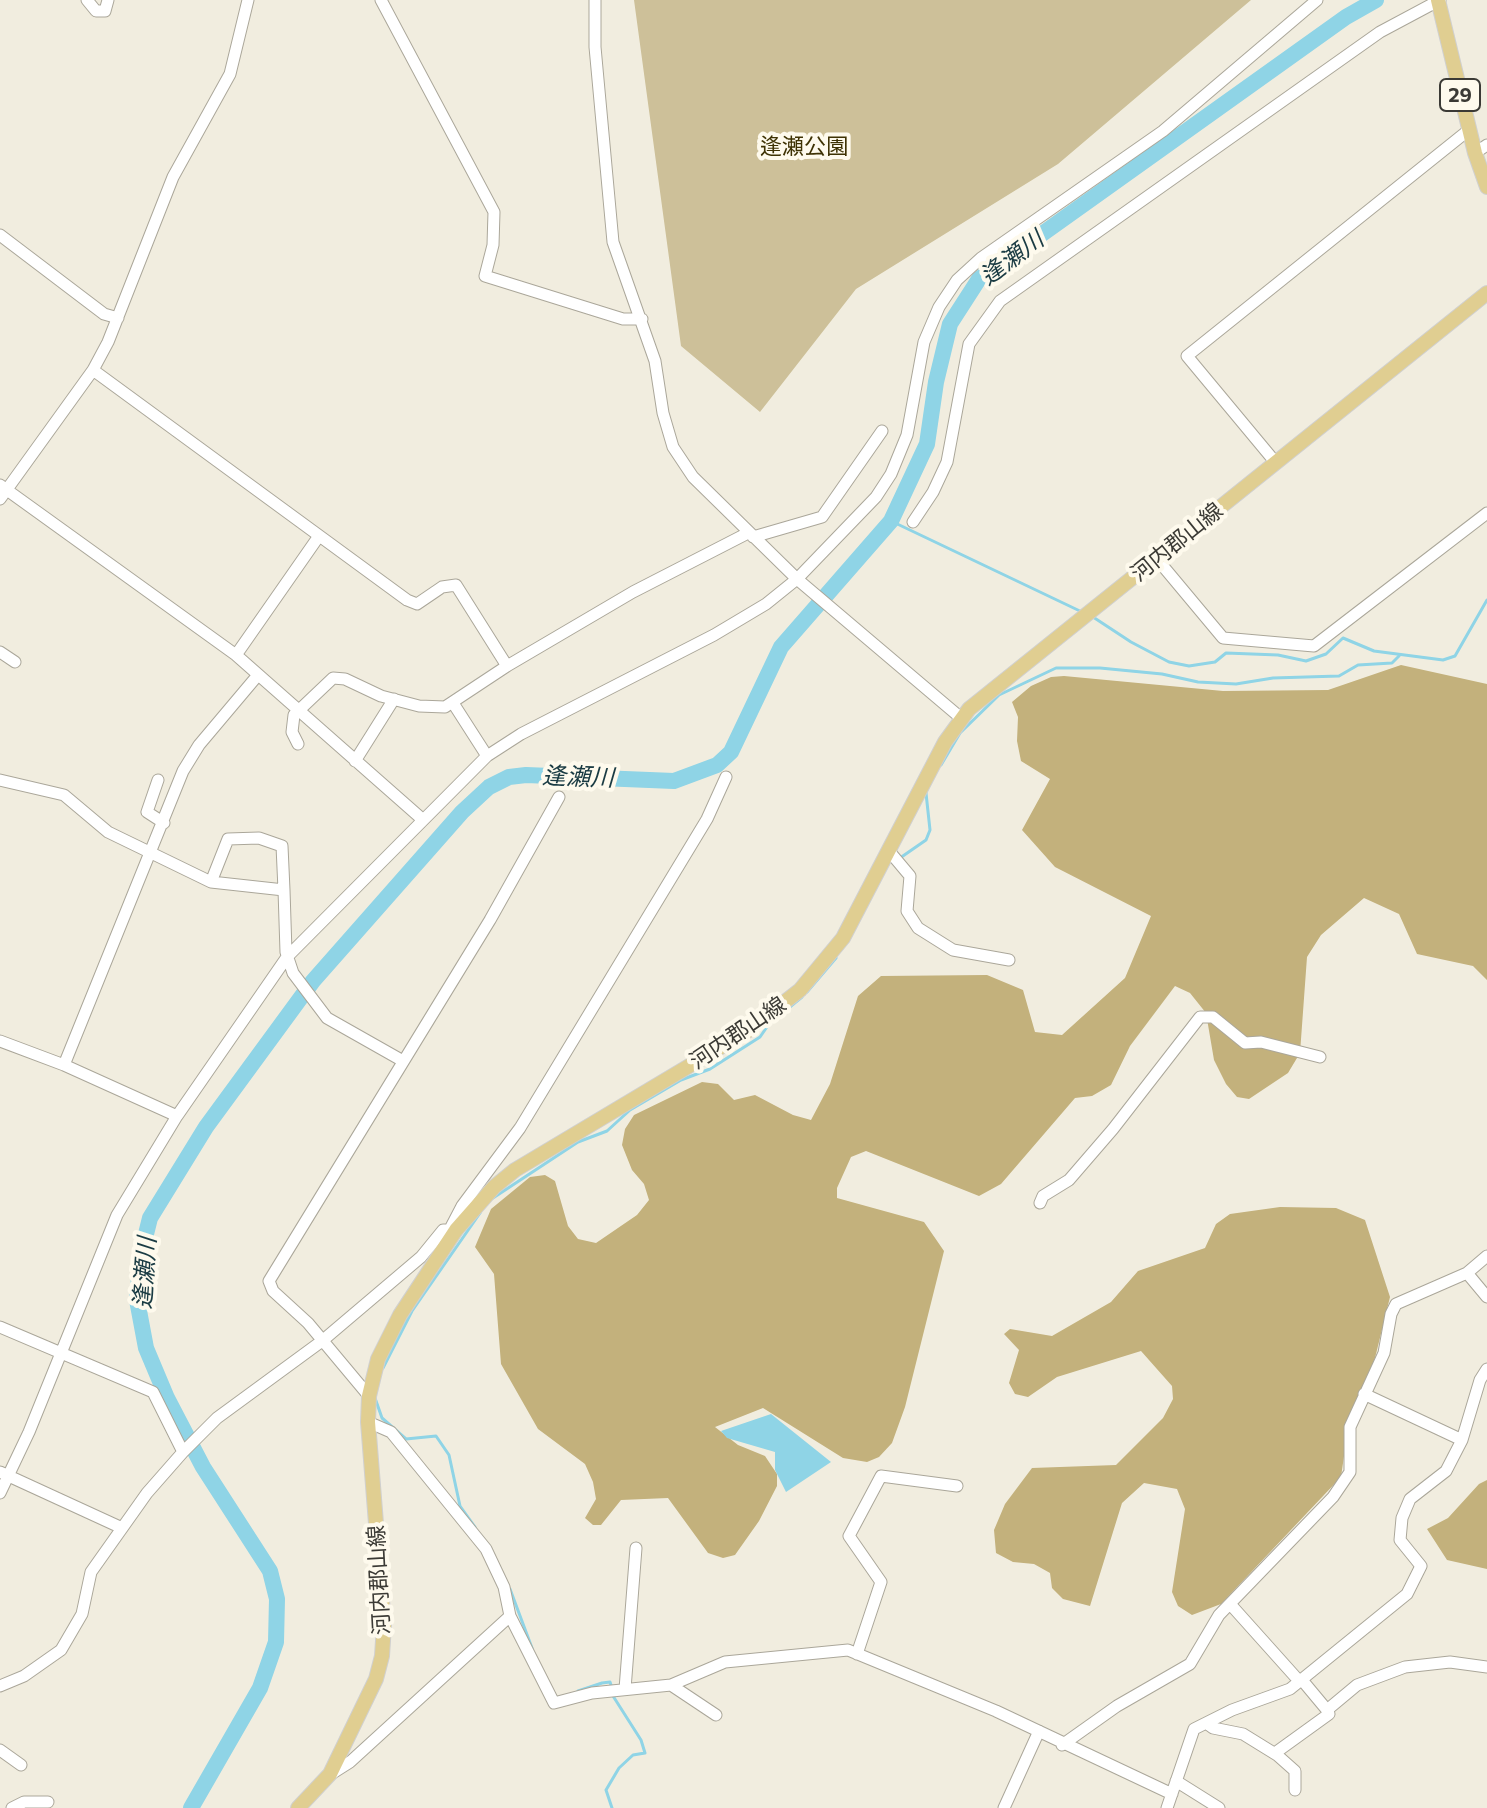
<!DOCTYPE html>
<html>
<head>
<meta charset="utf-8">
<style>
	body { margin:0 }
	canvas { display:block; background:#f1eddf }
</style>
</head>
<body>
<canvas width="1487" height="1808"></canvas>
<script>
const context = document.querySelector('canvas').getContext('2d');
context.lineJoin = 'round';
function fillPath(path, color) { context.fillStyle = color; context.fill(path, 'evenodd'); }
const shape = rows => new Path2D(rows.map(r => 'M' + r).join(''));
function strokePath(path, color, width, dash) { context.strokeStyle = color; context.lineWidth = width; context.lineCap = dash ? 'butt' : 'round'; context.setLineDash(dash || []); context.stroke(path); }
function write(font, color, halo, rows, align = 'center') {
  context.font = font + ' Commissioner,"Noto Sans JP",sans-serif'; context.lineWidth = 8; context.setLineDash([]); context.textBaseline = 'middle'; context.strokeStyle = halo; context.fillStyle = color; for (const [text, x, y, turn = 0] of rows) {
    context.save(); context.translate(x, y); context.rotate((+turn || 0) * Math.PI / 180); context.textAlign = isNaN(turn) ? turn : align; if (halo) context.strokeText(text, 0, 0); context.fillText(text, 0, 0); context.restore();
  }
}
const green = shape([
	[634,0,1251,0,1058,164,856,289,760,412,681,346]
]);
const forest = shape([
	[1401,665,1487,684,1487,980,1473,966,1417,954,1399,914,1364,898,1321,935,1307,957,1300,1053,1288,1073,1249,1099,1237,1097,1226,1084,1214,1060,1206,1013,1190,993,1175,986,1130,1046,1111,1085,1092,1096,1075,1098,1001,1184,979,1196,866,1151,851,1157,837,1188,837,1198,924,1222,944,1251,905,1407,892,1443,879,1457,867,1462,843,1458,763,1408,715,1427,738,1445,765,1456,777,1474,777,1486,759,1521,735,1555,723,1558,708,1553,668,1498,621,1500,601,1525,593,1525,585,1518,596,1499,593,1482,585,1464,538,1429,501,1364,494,1274,475,1247,491,1209,530,1177,545,1175,555,1181,568,1226,578,1239,596,1243,637,1215,649,1200,644,1184,632,1170,622,1145,625,1129,634,1115,702,1082,718,1084,734,1100,755,1095,793,1115,811,1120,830,1084,858,996,881,976,987,975,1023,990,1035,1032,1062,1035,1125,978,1151,916,1055,867,1022,830,1050,779,1021,761,1017,741,1018,717,1012,702,1031,686,1051,677,1064,676,1223,691,1328,690],
	[1280,1207,1336,1208,1365,1220,1390,1297,1375,1358,1348,1428,1341,1477,1221,1604,1192,1615,1178,1606,1172,1592,1185,1509,1177,1489,1144,1483,1122,1503,1090,1606,1063,1599,1052,1588,1050,1573,1034,1564,1013,1562,996,1553,994,1530,1005,1504,1032,1468,1116,1465,1163,1418,1173,1399,1172,1386,1141,1351,1057,1377,1028,1397,1015,1394,1009,1383,1019,1350,1004,1334,1010,1329,1052,1336,1111,1302,1138,1271,1205,1248,1216,1224,1230,1214],
	[1487,1480,1487,1569,1447,1560,1427,1529,1448,1518,1479,1484]
]);
const water = shape([
	[771,1414,831,1462,786,1492,775,1470,775,1452,727,1438,721,1431]
]);
const stream = shape([
	[891,521,1082,612],
	[1093,617,1131,642,1169,662,1189,666,1215,662,1226,653,1278,655,1306,661,1326,654,1343,638,1374,651,1443,660,1455,656,1487,600],
	[941,765,960,733,999,695,1056,668,1100,668,1162,674,1198,682,1236,684,1273,678,1339,676,1358,665,1392,663,1399,656],
	[900,858,926,840,930,830,926,793],
	[807,992,836,958],
	[493,1198,578,1142,607,1131,630,1110,681,1080,710,1069,760,1037,769,1024,802,997],
	[383,1368,412,1311,480,1213],
	[375,1398,382,1418,406,1439,436,1436,449,1455,460,1506,475,1527],
	[510,1589,532,1648],
	[578,1691,602,1683,610,1682,612,1688],
	[612,1808,606,1790,619,1768,633,1755,645,1753,641,1740,613,1696]
]);
const river = shape([
	[191,1808,260,1688,276,1642,277,1599,270,1571,203,1467,167,1398,146,1348,137,1300,141,1254,150,1218,206,1127,313,981,462,812,489,787,509,777,526,775,674,781,717,765,731,752,781,647,891,521,927,444,936,382,950,324,979,279,1346,17,1376,0]
]);
const minor = shape([
	[87,0,96,11,105,11,108,0],
	[381,0,494,212,493,245,485,276,623,319,642,319],
	[595,0,595,47,613,242,655,361,663,413,673,447,693,477,797,579,961,718],
	[1475,153,1487,145],
	[0,235,104,314,118,318],
	[93,370,407,600,417,604,442,587,456,585,507,666],
	[1276,463,1187,356,1470,129],
	[0,485,236,655,422,819],
	[0,499,93,370,108,342,173,177,230,74,248,0],
	[913,522,933,492,947,462,969,344,1000,301,1380,32,1440,0],
	[753,537,822,517,882,431],
	[1157,559,1223,638,1314,646,1487,513],
	[0,652,15,662],
	[236,655,319,536],
	[453,703,487,756],
	[298,744,292,732,294,715,333,678,345,679,381,696,419,706,445,707,507,666,633,592,748,533],
	[355,761,394,699],
	[0,780,64,795,108,832,211,882,284,890,286,952,293,973,327,1018,403,1061],
	[158,780,147,812,164,823],
	[889,851,910,876,907,911,918,928,953,950,1009,960],
	[211,882,228,839,259,838,282,846,284,890],
	[0,1041,64,1065,177,1116],
	[64,1065,183,771,199,745,258,675],
	[1040,1203,1043,1196,1069,1180,1113,1129,1200,1017,1213,1017,1245,1043,1261,1042,1320,1057],
	[450,1229,462,1206,520,1128,707,819,726,777],
	[1467,1273,1487,1256],
	[0,1327,153,1392,183,1452],
	[1364,1394,1462,1440],
	[369,1396,308,1323,273,1291,269,1281,490,920,559,797],
	[368,1422,391,1432,486,1549,504,1587,510,1616,554,1703,592,1693,671,1685,725,1662,848,1650,996,1711,1172,1794],
	[0,1472,122,1528],
	[0,1493,29,1432,117,1215,177,1116,287,957,487,756,521,734,714,635,766,604,797,579,876,497,891,474,907,435,924,342,939,307,957,280,981,258,1163,131,1317,0],
	[1231,1605,1300,1682],
	[857,1654,881,1582,849,1536,881,1476,957,1486],
	[1302,1680,1327,1710,1357,1685,1405,1667,1450,1662,1487,1667],
	[671,1685,716,1715],
	[0,1686,24,1676,61,1650,82,1614,91,1572,147,1493,183,1452,217,1418,322,1341,421,1257,443,1230,456,1230],
	[625,1689,636,1548],
	[1206,1723,1213,1728,1243,1734,1277,1755,1295,1771,1295,1790],
	[1062,1745,1117,1706,1190,1664,1219,1615,1333,1497,1350,1472,1350,1427,1384,1353,1391,1314,1396,1304,1467,1273,1487,1297],
	[0,1750,21,1765],
	[1275,1753,1329,1714],
	[331,1774,350,1762,510,1616],
	[1176,1781,1219,1808],
	[12,1808,24,1802,48,1802],
	[1004,1808,1039,1731],
	[1167,1808,1194,1729,1232,1710,1290,1689,1407,1594,1421,1566,1400,1540,1402,1518,1410,1499,1446,1471,1462,1440,1480,1380,1487,1369]
]);
const major = shape([
	[1438,0,1475,153,1487,187],
	[298,1808,330,1774,376,1679,382,1656,384,1625,368,1422,369,1396,378,1359,400,1315,456,1230,494,1187,515,1170,746,1032,800,990,843,938,945,742,969,709,1487,293]
]);
const shields = [
	[1460,95,40]
];
const shieldNames = [
	["29",1460,95]
];
const parkNames = [
	["逢瀬公園",804,147]
];
const streetNames = [
	["河内郡山線",1177,542,-39],
	["河内郡山線",738,1033,-34],
	["河内郡山線",379,1580,-93]
];
const waterNames = [
	["逢瀬川",1012,258,-37],
	["逢瀬川",578,777,2],
	["逢瀬川",145,1273,-86]
];
fillPath(green, '#cdc099');
fillPath(forest, '#c3b17c');
fillPath(water, '#8fd4e6');
strokePath(stream, '#8fd4e6', 3);
strokePath(river, '#8fd4e6', 16);
strokePath(minor, '#aba79a', 13);
strokePath(major, '#d0d0cf', 16);
strokePath(minor, '#fff', 11);
strokePath(major, '#e0ce91', 14);
for (const [x, y, w] of shields) { const box = new Path2D(); box.roundRect(x - w / 2, y - 16, w, 32, 6); context.fillStyle = '#fefaed'; context.fill(box); strokePath(box, '#3b3a35', 2); }
write('bold 20px', '#3b3a35', null, shieldNames);
write('22px', '#3e3204', '#fefaed', parkNames);
write('22px', '#3b3a35', '#fefaed', streetNames);
write('italic 24px', '#1a3b43', '#fefaed', waterNames);
</script>
</body>
</html>
